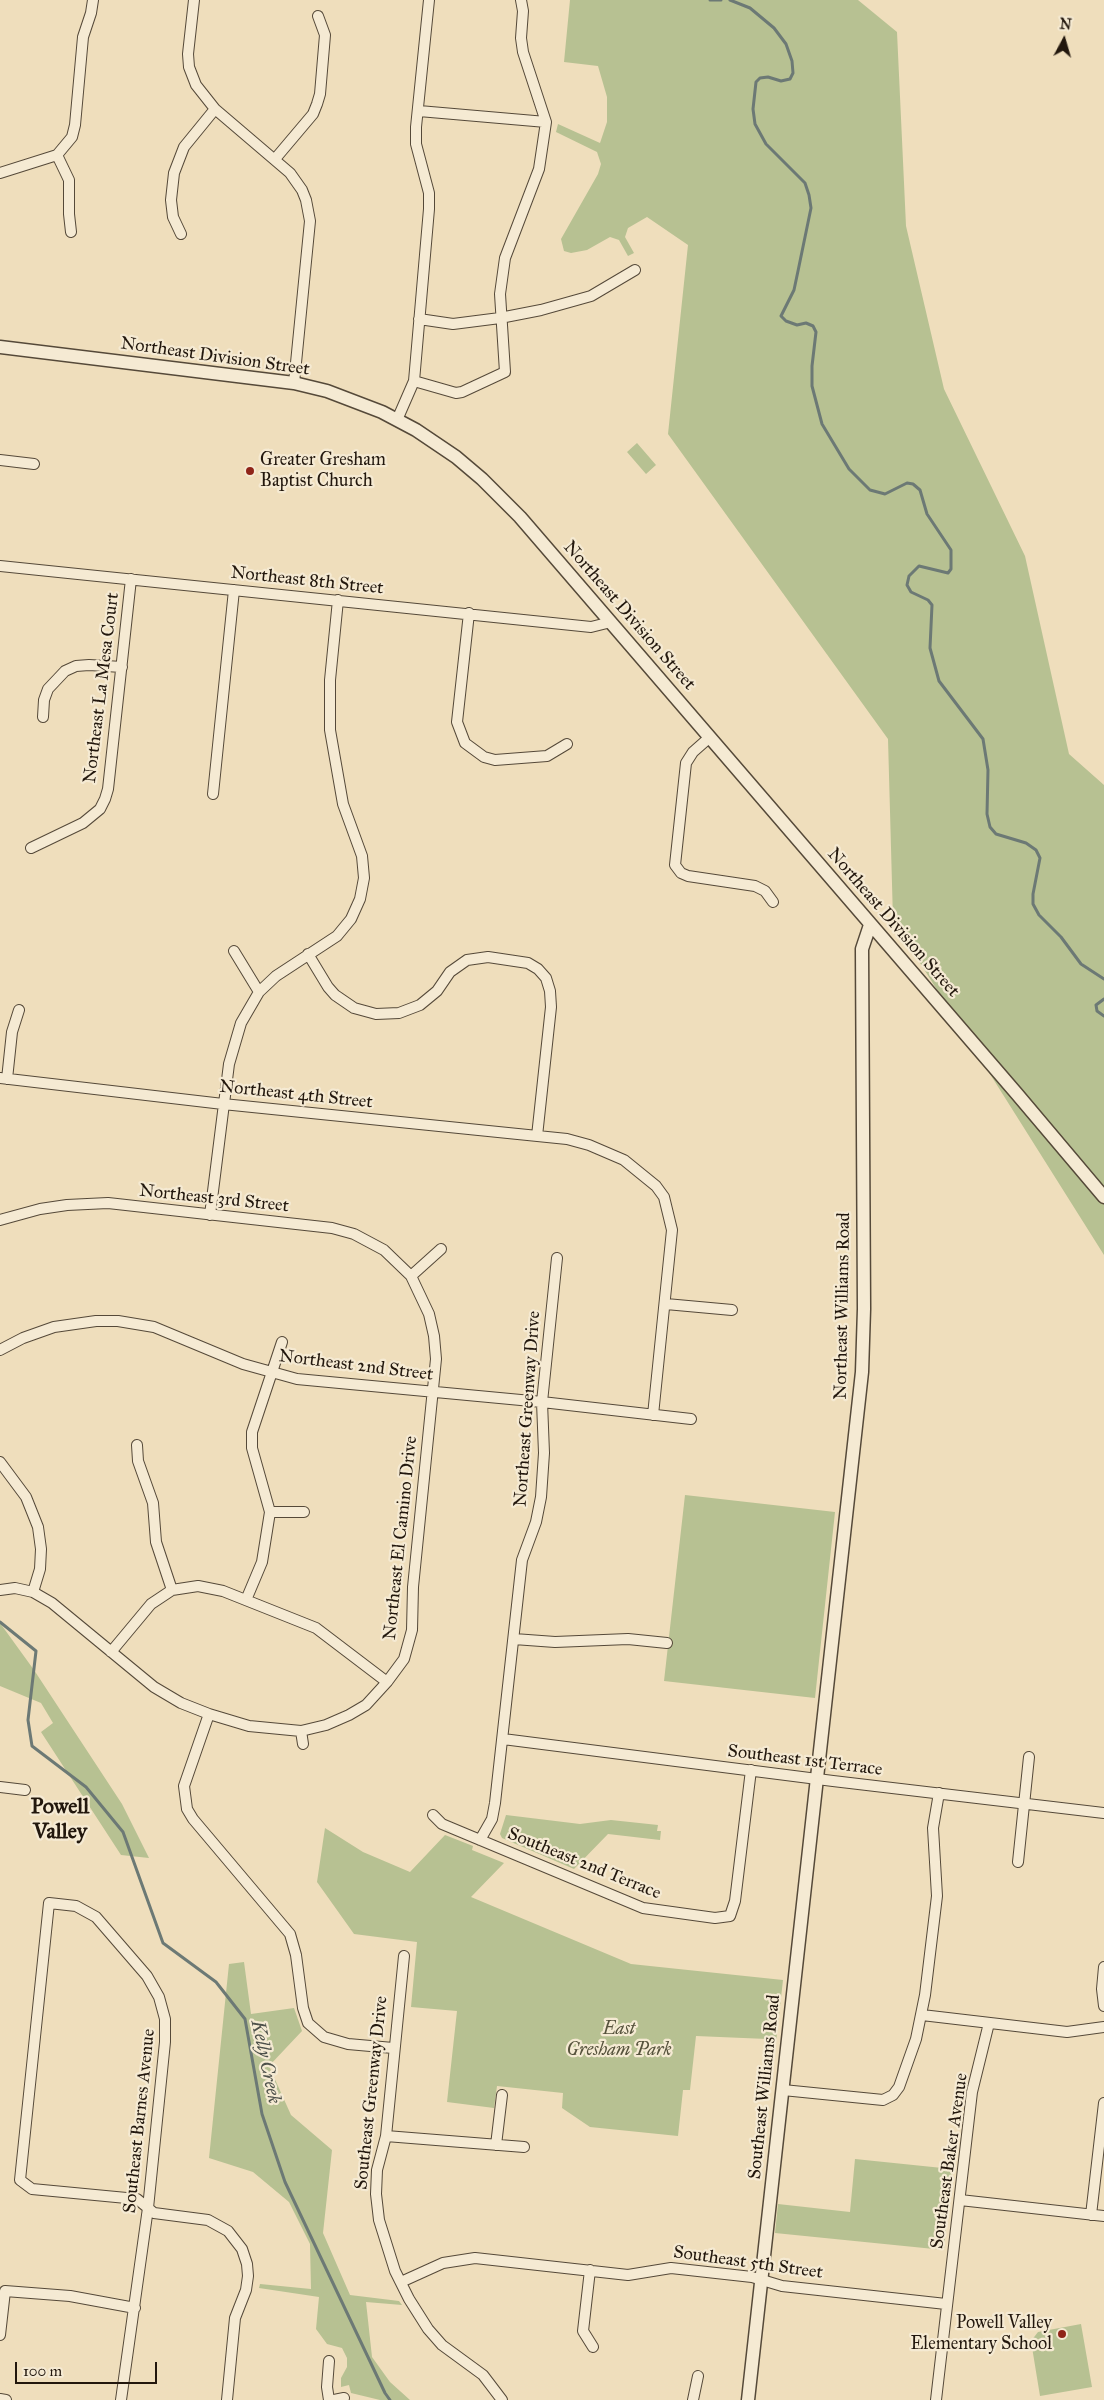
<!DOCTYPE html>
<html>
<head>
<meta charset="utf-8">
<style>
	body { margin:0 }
	#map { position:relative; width:1104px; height:2400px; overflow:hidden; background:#efdebc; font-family:"IM FELL Great Primer",serif }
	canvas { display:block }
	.north { position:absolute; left:1039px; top:15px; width:50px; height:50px; -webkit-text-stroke:4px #f5ead3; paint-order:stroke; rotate:6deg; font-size:14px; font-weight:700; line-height:20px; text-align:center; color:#22170d }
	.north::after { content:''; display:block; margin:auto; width:18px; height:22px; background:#22170d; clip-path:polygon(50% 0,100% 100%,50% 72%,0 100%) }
	.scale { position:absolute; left:15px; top:2362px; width:142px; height:22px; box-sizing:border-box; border:2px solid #22170d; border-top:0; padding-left:6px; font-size:15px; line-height:18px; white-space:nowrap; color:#22170d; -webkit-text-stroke:4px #f5ead3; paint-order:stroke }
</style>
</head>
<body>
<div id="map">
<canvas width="1104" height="2400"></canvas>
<div class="north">N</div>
<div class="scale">100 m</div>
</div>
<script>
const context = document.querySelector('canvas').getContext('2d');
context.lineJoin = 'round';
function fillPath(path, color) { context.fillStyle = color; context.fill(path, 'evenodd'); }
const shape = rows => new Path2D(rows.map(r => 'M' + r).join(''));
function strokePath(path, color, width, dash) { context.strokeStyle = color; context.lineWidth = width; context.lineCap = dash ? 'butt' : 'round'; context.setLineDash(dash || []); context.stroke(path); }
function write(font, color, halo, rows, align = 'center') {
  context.font = font + ' "IM FELL Great Primer",serif'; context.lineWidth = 4.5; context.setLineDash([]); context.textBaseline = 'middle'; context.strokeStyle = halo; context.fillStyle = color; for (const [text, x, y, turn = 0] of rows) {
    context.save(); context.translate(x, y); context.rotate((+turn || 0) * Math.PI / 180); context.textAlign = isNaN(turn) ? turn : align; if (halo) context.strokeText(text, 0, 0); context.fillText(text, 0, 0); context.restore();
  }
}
const green = shape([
	[570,0,858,0,897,32,906,226,944,389,1025,556,1069,754,1104,785,1104,1255,893,920,888,739,668,434,688,245,647,217,628,228,625,237,634,253,628,256,619,240,610,237,587,250,571,253,564,251,561,239,598,174,601,164,597,152,556,132,558,124,600,143,607,122,607,97,598,66,564,62],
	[637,443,656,465,646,474,627,452],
	[685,1495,835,1512,815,1698,664,1681],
	[0,1623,34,1670,122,1804,149,1858,121,1855,41,1732,53,1723,41,1703,0,1686],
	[506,1815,580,1824,611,1820,658,1825,657,1831,661,1831,660,1840,608,1834,574,1869,502,1838,500,1834],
	[325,1828,363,1852,410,1872,445,1835,473,1846,472,1850,504,1863,471,1897,631,1964,783,1980,775,2051,773,2043,767,2039,696,2036,690,2090,683,2090,678,2136,590,2127,562,2108,563,2093,497,2086,494,2108,447,2102,457,2011,411,2007,417,1942,354,1934,317,1882],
	[244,1962,251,2014,294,2008,302,2031,269,2066,291,2115,332,2150,323,2233,350,2295,399,2301,402,2305,366,2302,372,2357,390,2382,410,2400,380,2400,351,2393,349,2385,341,2387,341,2378,347,2367,347,2358,342,2348,327,2344,316,2329,319,2297,259,2288,260,2284,311,2289,310,2244,289,2202,253,2172,209,2158,229,1964],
	[855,2159,952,2169,944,2250,775,2233,778,2204,850,2212],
	[1081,2324,1092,2387,1040,2396,1031,2341,1038,2332]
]);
const stream = shape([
	[710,0,721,0],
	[730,0,750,8,774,28,786,44,792,61,793,73,790,79,781,81,768,77,760,78,756,82,753,109,755,124,766,144,805,183,809,195,811,208,798,271,794,290,781,316,786,321,797,325,806,323,813,326,816,332,812,366,812,386,822,424,849,469,870,490,885,494,907,483,913,484,920,490,927,514,951,550,951,569,948,573,919,566,909,576,907,585,911,592,928,600,932,605,930,648,939,681,983,739,988,770,987,814,990,827,996,834,1026,843,1036,850,1040,858,1033,894,1033,904,1039,915,1061,937,1081,964,1104,979],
	[1104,999,1096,1005,1097,1011,1104,1016],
	[0,1622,36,1651,28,1720,32,1746,86,1787,123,1832,163,1943,216,1982,245,2019,262,2114,285,2182,385,2393,390,2400]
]);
const minor = shape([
	[194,0,188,54,189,67,196,85,215,109,290,173,302,190,306,200,310,221,294,383],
	[419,111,546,122],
	[57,155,69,180,69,214,71,232],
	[275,159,313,114,317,104,320,94,325,35,318,16],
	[0,173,57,155,72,137,75,125,83,37,91,13,93,0],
	[181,234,173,217,171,200,174,173,184,147,215,109],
	[419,319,453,324,500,318,541,310,591,296,635,270],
	[414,381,456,393,462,392,505,372,500,294,505,258,539,169,546,122,523,52,521,38,523,11,521,0],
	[397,420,414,381,429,209,429,193,416,144,416,127,429,0],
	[0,460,34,464],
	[0,566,591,627,611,622],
	[469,613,457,722,465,743,484,757,495,760,547,756,567,744],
	[43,717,44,700,48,689,65,671,76,666,89,665,122,667],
	[710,737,693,752,686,763,675,865,681,873,688,876,755,886,765,891,773,902],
	[213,794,234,590],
	[31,848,83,823,100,809,105,799,108,789,131,579],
	[234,951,259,992],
	[308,954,328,987,335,995,354,1008,376,1014,399,1013,420,1005,437,991,450,972,467,960,488,957,528,963,538,969,546,978,550,991,551,1007,537,1136],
	[0,1078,223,1104,567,1139,589,1145,624,1160,656,1186,664,1197,672,1230,653,1415],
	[7,1079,12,1032,19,1010],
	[210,1215,229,1064,241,1023,259,992,276,976,337,936,351,919,360,899,364,878,362,856,343,804,330,730,330,680,338,600],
	[0,1220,40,1209,67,1205,108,1203,332,1228,354,1234,384,1250,411,1276,429,1314,434,1336,436,1359,413,1587,412,1630,404,1659,387,1682,366,1705,349,1715,326,1725,301,1731,249,1726,209,1714,181,1703,154,1687,52,1603,33,1592,15,1588,0,1590],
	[411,1276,441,1249],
	[666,1304,732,1310],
	[0,1350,23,1338,54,1327,96,1321,118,1321,154,1327,243,1364,297,1379,542,1402,691,1419],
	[137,1445,138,1461,153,1503,156,1542,172,1590],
	[0,1462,26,1497,38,1527,41,1549,40,1569,33,1592],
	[270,1512,304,1512],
	[246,1600,262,1562,270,1512,252,1448,252,1432,282,1342],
	[514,1639,555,1642,628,1639,667,1643],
	[111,1652,151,1604,172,1590,198,1586,223,1591,316,1628,387,1682],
	[209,1714,184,1786,187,1809,193,1819,290,1934,296,1955,303,2008,308,2023,324,2037,348,2044,393,2048],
	[301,1731,303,1744],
	[503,1739,833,1781,1104,1813],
	[0,1787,25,1790],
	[433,1815,442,1824,643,1908,715,1918,730,1916,735,1901,751,1770],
	[480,1840,492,1819,495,1803,522,1560,536,1522,541,1497,544,1453,542,1402,557,1258],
	[1018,1862,1029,1757],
	[404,1956,386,2136,377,2170,376,2194,379,2220,395,2271,409,2299,428,2329,442,2345,483,2375,502,2400],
	[1104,1967,1102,1989,1104,2006],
	[922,2015,1067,2032,1104,2027],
	[783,2090,883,2100,893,2095,899,2087,916,2039,925,1995,937,1896,933,1828,939,1793],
	[386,2136,524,2147],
	[496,2145,502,2095],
	[960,2200,1104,2216],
	[1091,2215,1104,2103],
	[590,2270,583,2331,593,2347],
	[401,2282,443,2263,475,2258,628,2275,671,2268,752,2277,782,2286,946,2304],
	[0,2335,5,2291,70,2296,135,2308],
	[329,2361,327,2387,329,2400],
	[0,2399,6,2400],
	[121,2400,148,2208,165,2042,165,2019,159,1997,147,1976,96,1917,76,1906,49,1903,20,2180,32,2189,137,2199,148,2208,154,2213,208,2220,228,2231,242,2249,247,2264,248,2276,246,2290,235,2318,227,2400],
	[334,2400,344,2398],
	[693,2400,698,2376],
	[936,2400,972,2092,989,2023]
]);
const tertiary = shape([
	[0,347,294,383,327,391,382,412,416,430,456,457,482,479,520,517,1017,1094,1104,1197],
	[748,2400,862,1372,864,1309,862,949,870,925]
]);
const markers = [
	[250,471,5,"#8f2418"],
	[1062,2334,5,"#8f2418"]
];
const streetNames = [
	["Northeast Division Street",215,357,8],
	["Northeast 8th Street",307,581,6],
	["Northeast Division Street",629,616,49],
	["Northeast La Mesa Court",102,688,-83],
	["Northeast Division Street",893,923,49],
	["Northeast 4th Street",296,1095,6],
	["Northeast 3rd Street",214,1199,6],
	["Northeast Williams Road",843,1306,-89],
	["Northeast 2nd Street",356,1366,7],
	["Northeast Greenway Drive",528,1409,-86],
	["Northeast El Camino Drive",401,1538,-84],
	["Southeast 1st Terrace",805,1761,7],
	["Southeast 2nd Terrace",584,1864,22],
	["Southeast Williams Road",765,2087,-84],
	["Southeast Greenway Drive",372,2093,-84],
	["Southeast Barnes Avenue",140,2121,-84],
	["Southeast Baker Avenue",950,2161,-82],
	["Southeast 5th Street",748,2263,8]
];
const poiNames = [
	["Greater Gresham",260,461],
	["Baptist Church",260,482],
	["Powell Valley",1052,2324,"right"],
	["Elementary School",1052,2345,"right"]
];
const parkNames = [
	["East",619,2030],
	["Gresham Park",619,2051]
];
const waterNames = [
	["Kelly Creek",265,2062,78]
];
const districtNames = [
	["Powell",60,1808],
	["Valley",60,1833]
];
fillPath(green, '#b7c192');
strokePath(stream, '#6c7975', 3);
strokePath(minor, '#554939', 12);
strokePath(tertiary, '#554939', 15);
strokePath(minor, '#f5ead3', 10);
strokePath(tertiary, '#f5ead3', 12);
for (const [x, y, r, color] of markers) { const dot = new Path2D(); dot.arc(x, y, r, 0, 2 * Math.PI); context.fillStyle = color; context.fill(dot); strokePath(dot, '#f5ead3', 2); }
write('18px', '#22170d', '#f5ead3', streetNames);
write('18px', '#22170d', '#f5ead3', poiNames, 'left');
write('italic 18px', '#56523c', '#f5ead3', parkNames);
write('italic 19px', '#4d504a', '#f5ead3', waterNames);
write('bold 22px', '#22170d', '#f5ead3', districtNames);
</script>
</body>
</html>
